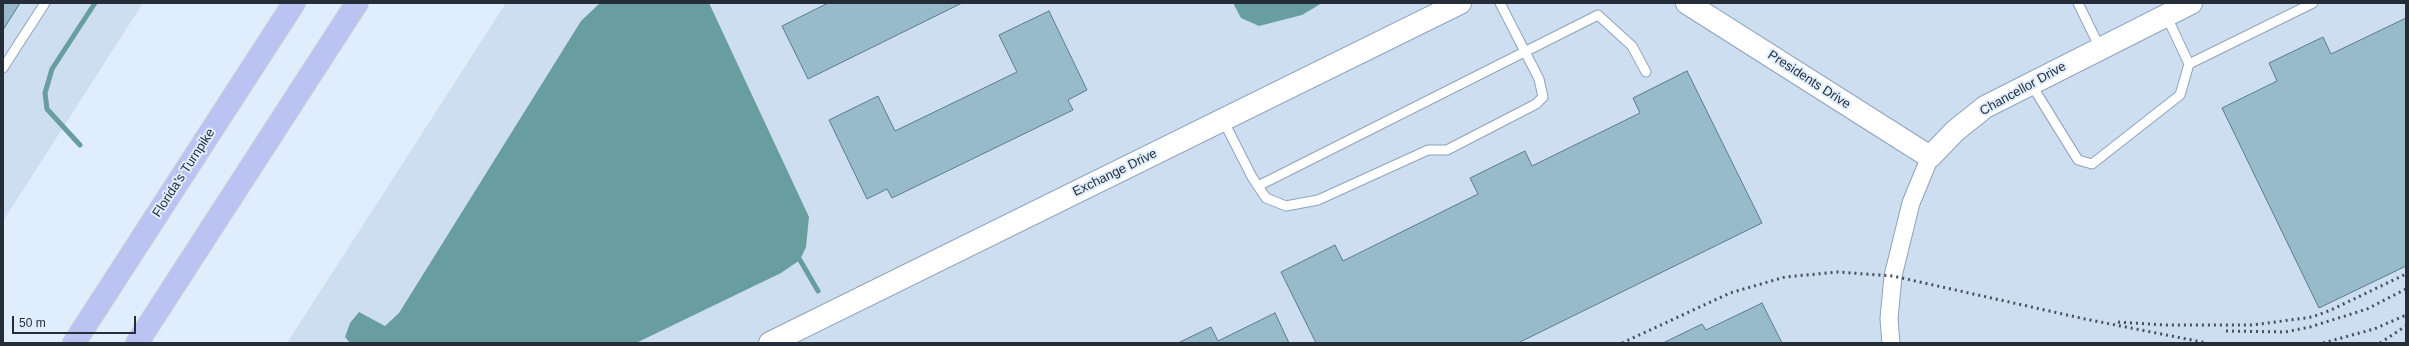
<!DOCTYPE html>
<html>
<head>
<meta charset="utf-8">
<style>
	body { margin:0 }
	#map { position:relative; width:2409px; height:346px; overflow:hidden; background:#dfedfd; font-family:Helvetica,sans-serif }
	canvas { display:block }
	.frame { position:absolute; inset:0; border:4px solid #252e38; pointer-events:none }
	.scale { position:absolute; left:12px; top:316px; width:124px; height:18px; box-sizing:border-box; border:2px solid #252e38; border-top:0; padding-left:5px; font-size:12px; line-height:14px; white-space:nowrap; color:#252e38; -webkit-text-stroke:3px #dfedfd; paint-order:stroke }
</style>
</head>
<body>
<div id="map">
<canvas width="2409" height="346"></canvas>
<div class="frame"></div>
<div class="scale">50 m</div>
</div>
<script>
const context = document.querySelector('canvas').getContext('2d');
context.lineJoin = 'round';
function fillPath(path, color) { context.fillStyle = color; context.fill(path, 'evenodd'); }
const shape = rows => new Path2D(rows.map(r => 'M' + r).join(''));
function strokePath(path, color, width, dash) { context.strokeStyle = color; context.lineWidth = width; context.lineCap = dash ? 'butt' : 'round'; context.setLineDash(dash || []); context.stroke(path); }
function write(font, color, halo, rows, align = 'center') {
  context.font = font + ' Helvetica,sans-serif'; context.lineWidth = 4; context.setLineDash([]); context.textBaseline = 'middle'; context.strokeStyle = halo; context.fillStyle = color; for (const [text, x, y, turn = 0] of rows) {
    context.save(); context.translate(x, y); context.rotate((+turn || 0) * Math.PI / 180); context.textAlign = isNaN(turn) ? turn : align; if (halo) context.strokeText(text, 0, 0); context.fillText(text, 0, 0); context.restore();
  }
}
const built = shape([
	[3,3,143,3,3,221],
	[506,3,2406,3,2406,343,287,343]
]);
const water = shape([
	[600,3,709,3,809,217,806,247,800,260,781,273,636,343,350,343,345,337,350,323,359,312,385,326,399,313,581,21],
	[1233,3,1322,3,1302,15,1259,26,1241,18]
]);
const stream = shape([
	[80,145,47,109,45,93,52,69,95,3],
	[800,260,818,291]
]);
const building = shape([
	[3,3,20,3,3,30,3,3],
	[828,3,962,3,808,79,782,26,828,3],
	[1049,11,1087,90,1068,100,1073,110,892,198,887,189,867,199,829,120,878,96,895,131,1017,72,999,35,1049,11],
	[2406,18,2406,266,2319,308,2222,108,2277,81,2269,63,2323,37,2331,54,2406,18],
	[1687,71,1762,223,1518,343,1316,343,1281,272,1335,245,1343,261,1478,194,1470,178,1525,151,1532,166,1640,113,1633,98,1687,71],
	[1762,303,1782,343,1663,343,1702,324,1706,330,1762,303],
	[1275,313,1289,343,1178,343,1211,327,1218,341,1275,313]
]);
const service = shape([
	[2078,3,2100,48],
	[2166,15,2189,64,2313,3],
	[3,68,45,3],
	[2031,84,2078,160,2092,164,2180,95,2189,64],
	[1223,120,1252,177,1266,198,1286,206,1318,200,1428,150,1447,150,1536,104,1543,97,1539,79,1500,3],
	[1258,186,1598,15,1632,46,1646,72]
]);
const minor = shape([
	[1891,343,1889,319,1893,276,1911,203,1930,157]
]);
const tertiary = shape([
	[1687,3,1930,157,1955,131,1985,107,2191,3],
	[770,343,1460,3]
]);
const motorway = shape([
	[74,343,294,3],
	[137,343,357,3]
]);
const rail = shape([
	[2118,322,2164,325,2253,325,2312,317,2331,310,2406,274],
	[2226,331,2285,332,2310,327,2367,309,2406,289],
	[1622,343,1730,293,1785,277,1838,272,1893,276,2085,319,2207,343],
	[2323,343,2374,329,2406,315],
	[2380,343,2406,326]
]);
const streetNames = [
	["Presidents Drive",1809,80,33],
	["Chancellor Drive",2023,89,-29],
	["Florida's Turnpike",184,173,-57],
	["Exchange Drive",1115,173,-26]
];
fillPath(built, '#cddef1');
fillPath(water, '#699ea1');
strokePath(stream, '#699ea1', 5);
fillPath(building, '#97bbca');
strokePath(building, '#5b7d8b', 1);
strokePath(service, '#8da3bc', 11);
strokePath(minor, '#8da3bc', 19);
strokePath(tertiary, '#8da3bc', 24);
strokePath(motorway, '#cfd1d3', 24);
strokePath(service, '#fff', 9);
strokePath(minor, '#fff', 17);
strokePath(tertiary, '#fff', 22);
strokePath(motorway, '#bbc3f2', 22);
strokePath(rail, '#46505b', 3, [2, 4]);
write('13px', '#252e38', '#dfedfd', streetNames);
</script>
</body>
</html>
